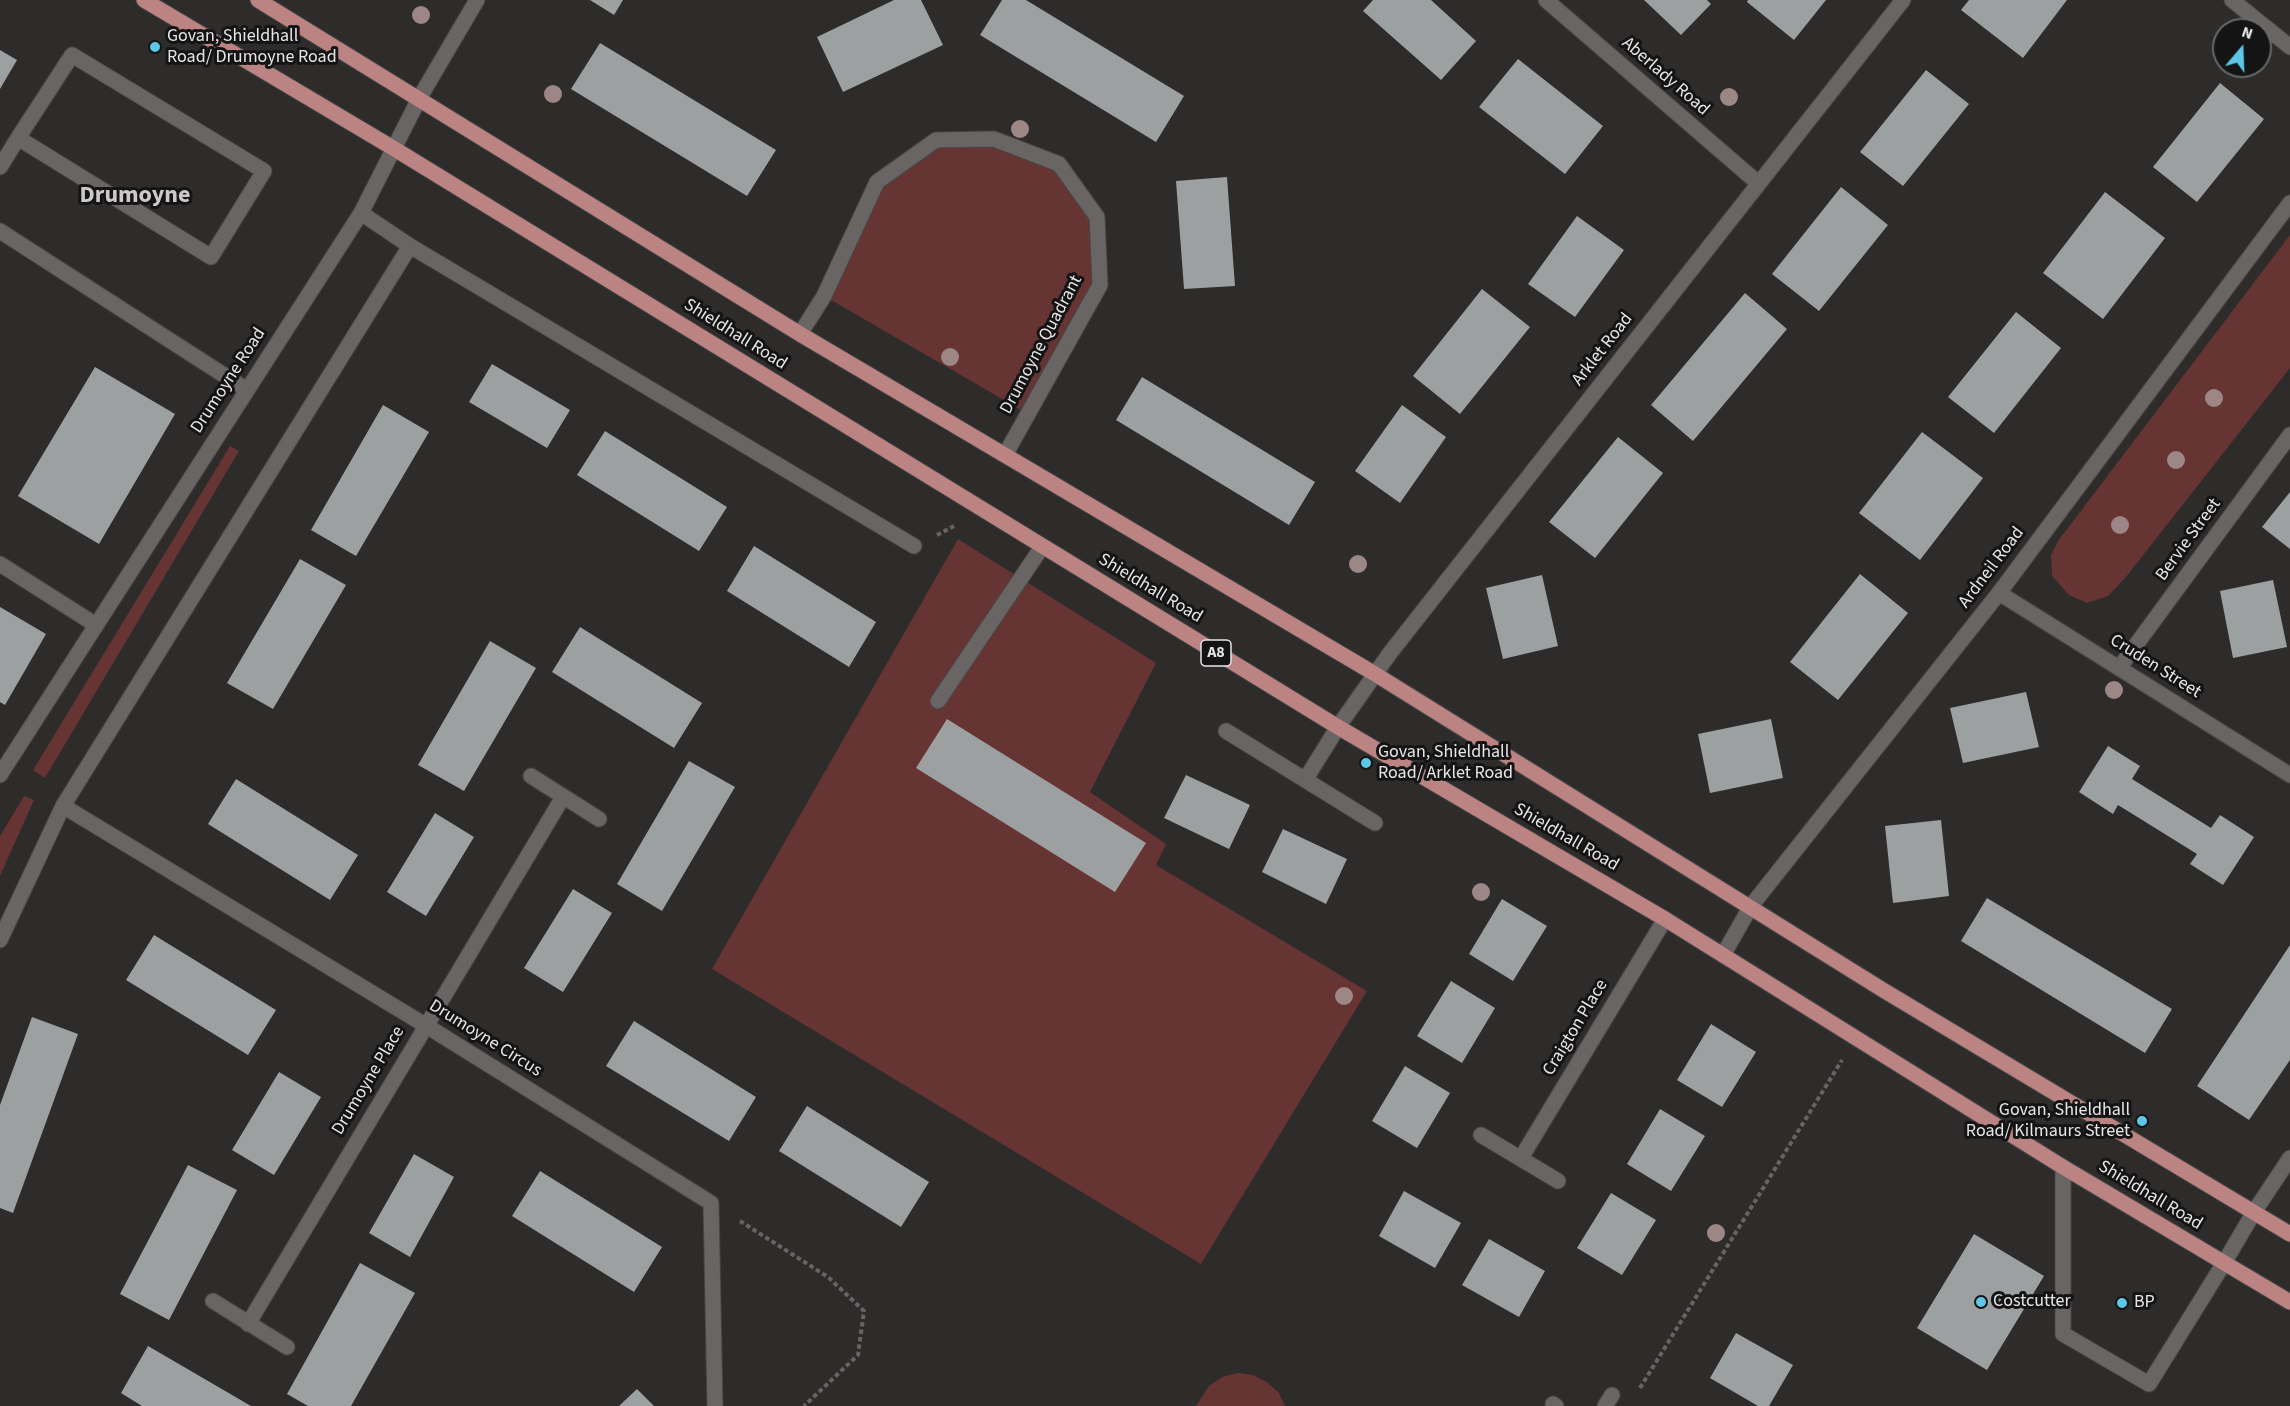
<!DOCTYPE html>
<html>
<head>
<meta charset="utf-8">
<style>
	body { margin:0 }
	#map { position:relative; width:2290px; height:1406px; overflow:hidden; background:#2e2b2b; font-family:"Source Sans 3",sans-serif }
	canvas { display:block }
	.north { position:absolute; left:2212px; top:18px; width:60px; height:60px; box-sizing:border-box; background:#151414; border:2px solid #696868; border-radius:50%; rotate:19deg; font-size:16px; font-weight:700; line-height:24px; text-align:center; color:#e7e5e5 }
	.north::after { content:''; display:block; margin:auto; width:21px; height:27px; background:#5cc7e7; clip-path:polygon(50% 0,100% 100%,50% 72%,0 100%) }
</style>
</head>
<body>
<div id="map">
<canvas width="2290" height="1406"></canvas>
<div class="north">N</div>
</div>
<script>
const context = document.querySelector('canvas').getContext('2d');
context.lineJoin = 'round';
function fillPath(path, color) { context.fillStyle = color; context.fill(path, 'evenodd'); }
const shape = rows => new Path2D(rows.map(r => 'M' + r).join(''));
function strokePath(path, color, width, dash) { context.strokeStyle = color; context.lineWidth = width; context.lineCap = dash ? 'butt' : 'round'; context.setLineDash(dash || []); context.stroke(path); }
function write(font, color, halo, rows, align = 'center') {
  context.font = font + ' "Source Sans 3",sans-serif'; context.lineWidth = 6; context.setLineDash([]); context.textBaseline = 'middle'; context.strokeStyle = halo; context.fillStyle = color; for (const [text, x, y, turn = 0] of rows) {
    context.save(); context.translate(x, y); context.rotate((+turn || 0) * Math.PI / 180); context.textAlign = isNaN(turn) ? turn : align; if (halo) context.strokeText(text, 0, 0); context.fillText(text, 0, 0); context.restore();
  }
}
const green = shape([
	[994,139,1059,164,1097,217,1100,285,1028,414,824,296,877,182,936,140],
	[2290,235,2290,368,2126,577,2108,596,2087,603,2069,595,2052,576,2051,555,2058,541],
	[230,446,239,451,45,778,33,770],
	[958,539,1156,663,1090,792,1166,844,1156,865,1367,991,1201,1264,712,969],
	[24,796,34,800,0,876,0,836],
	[1238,1373,1253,1375,1267,1382,1279,1393,1285,1406,1196,1406,1209,1386,1222,1377]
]);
const building = shape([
	[590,0,623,0,614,15],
	[894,0,921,0,943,45,843,92,817,37],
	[1002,0,1026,0,1184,96,1156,142,980,35],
	[1373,0,1431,0,1476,41,1441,80,1363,11],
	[1644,0,1707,0,1711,4,1681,35],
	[1748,0,1826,0,1794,40,1747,2],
	[1969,0,2067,0,2023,58,1961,10],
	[600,43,776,150,747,196,571,89],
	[0,50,17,60,0,89],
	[1518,59,1603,126,1565,174,1479,107],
	[1926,70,1969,104,1903,186,1860,152],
	[2220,83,2264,119,2197,202,2153,167],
	[1227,177,1235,286,1184,289,1176,181],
	[1841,187,1888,225,1819,311,1772,274],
	[2105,192,2165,238,2103,319,2043,273],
	[1577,216,1624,250,1575,317,1528,284],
	[1482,289,1530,327,1460,414,1413,376],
	[1745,293,1787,329,1693,441,1651,405],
	[2016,312,2061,348,1994,433,1948,397],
	[492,364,570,410,547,448,469,402],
	[95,367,175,414,99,544,18,496],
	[1142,377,1315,482,1289,525,1116,420],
	[383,405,429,432,356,556,311,530],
	[1402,405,1446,437,1400,503,1355,471],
	[605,431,727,507,699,551,577,475],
	[1922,432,1983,478,1920,560,1859,513],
	[1618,437,1663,473,1595,558,1549,522],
	[2290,492,2290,549,2262,527],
	[754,546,876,622,849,667,727,591],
	[300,559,346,585,273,709,227,683],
	[1860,574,1908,613,1838,700,1790,662],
	[1542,575,1558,646,1503,659,1486,588],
	[2273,580,2287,647,2233,658,2220,591],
	[0,607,46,634,5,705,0,702],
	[580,627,702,703,674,748,552,672],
	[490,641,536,668,464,791,418,765],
	[2026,692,2039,747,1963,763,1950,708],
	[947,719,1146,843,1115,892,916,768],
	[1771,719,1783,778,1710,793,1698,734],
	[2108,746,2140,766,2132,779,2211,828,2220,815,2254,837,2223,885,2190,864,2197,854,2118,805,2113,814,2079,792],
	[689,761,735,787,662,911,617,884],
	[1186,775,1250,805,1229,849,1164,818],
	[236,779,358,855,330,900,208,824],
	[435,813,474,837,426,916,387,892],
	[1941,820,1949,896,1893,903,1885,826],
	[1283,829,1347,859,1326,904,1262,872],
	[573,889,612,913,563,992,524,968],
	[1987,898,2172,1009,2145,1053,1961,941],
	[1502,899,1547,926,1513,981,1469,954],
	[154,935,276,1010,248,1055,126,980],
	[2290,945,2290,1060,2249,1120,2197,1086],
	[1451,981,1495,1008,1462,1063,1417,1036],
	[32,1017,78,1034,13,1213,0,1208,0,1105],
	[634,1021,756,1097,729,1141,606,1066],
	[1711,1024,1756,1052,1722,1107,1677,1080],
	[1405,1066,1450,1093,1417,1148,1372,1121],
	[279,1072,321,1097,274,1175,232,1150],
	[807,1106,929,1182,901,1227,779,1151],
	[1660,1109,1705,1136,1671,1191,1627,1164],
	[414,1154,454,1177,410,1257,369,1233],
	[188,1165,237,1190,169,1320,120,1294],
	[540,1171,662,1247,634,1292,512,1216],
	[1404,1191,1461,1223,1435,1268,1379,1236],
	[1611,1193,1656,1220,1622,1275,1577,1248],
	[1974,1234,2044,1276,1987,1370,1917,1328],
	[1489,1239,1545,1271,1519,1317,1462,1285],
	[360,1263,415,1293,351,1406,308,1406,287,1394],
	[1736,1333,1793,1365,1769,1406,1758,1406,1710,1378],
	[148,1346,251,1406,142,1406,121,1393],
	[637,1389,654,1406,619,1406]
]);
const path = shape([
	[937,535,954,526],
	[740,1221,828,1277,864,1311,858,1355,804,1406],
	[1640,1388,1842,1060]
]);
const lane = shape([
	[0,167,18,138,72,55,264,171,211,257,18,138],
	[0,231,247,390],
	[0,564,96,625],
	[938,701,1042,547],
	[2063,1167,2063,1334,2149,1384,2224,1263]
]);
const street = shape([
	[1546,0,1758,183],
	[2232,0,2290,47],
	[361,213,410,246,914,546],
	[800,334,824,296,877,182,936,140,994,139,1059,164,1097,217,1100,285,1005,455],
	[1999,593,2290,775],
	[2119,668,2290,435],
	[1226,731,1375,823],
	[0,775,361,213,420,97,477,0],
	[531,776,599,819],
	[1305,780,1338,727,1390,653,1903,0],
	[63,806,425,1025,711,1203,715,1406],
	[0,940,63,806,410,246],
	[1723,955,1751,906,1999,593,2290,203],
	[1481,1135,1558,1181],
	[1521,1158,1665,919],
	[2224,1263,2254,1212,2290,1158],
	[213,1301,287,1347],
	[248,1324,563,797],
	[1553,1404,1556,1406],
	[1605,1406,1612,1395]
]);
const primary = shape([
	[144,0,393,148,1338,727,1665,919,2063,1167,2290,1302],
	[258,0,800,334,1375,674,1883,990,2290,1234]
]);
const trees = [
	[421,15],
	[553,94],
	[1729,97],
	[1020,129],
	[950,357],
	[2214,398],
	[2176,460],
	[2120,525],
	[1358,564],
	[2114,690],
	[1481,892],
	[1344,996],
	[1716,1233]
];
const markers = [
	[155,47,6,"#5cc7e7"],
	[1366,763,6,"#5cc7e7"],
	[2142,1121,6,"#5cc7e7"],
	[1981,1302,6,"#5cc7e7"],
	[2122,1303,6,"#5cc7e7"]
];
const shields = [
	[1216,653,30]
];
const shieldNames = [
	["A8",1216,653]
];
const poiNames = [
	["Govan, Shieldhall",167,37],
	["Road/ Drumoyne Road",167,58],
	["Govan, Shieldhall",1378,753],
	["Road/ Arklet Road",1378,774],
	["Govan, Shieldhall",2130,1111,"right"],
	["Road/ Kilmaurs Street",2130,1132,"right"],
	["Costcutter",1993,1302],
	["BP",2134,1303]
];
const streetNames = [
	["Aberlady Road",1665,77,41],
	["Shieldhall Road",735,335,32],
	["Drumoyne Quadrant",1042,345,-62],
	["Arklet Road",1603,350,-52],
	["Drumoyne Road",229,381,-57],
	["Bervie Street",2189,540,-54],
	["Ardneil Road",1992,568,-53],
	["Shieldhall Road",1150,589,31],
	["Cruden Street",2155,667,32],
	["Shieldhall Road",1566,838,30],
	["Craigton Place",1576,1028,-59],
	["Drumoyne Circus",485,1039,32],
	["Drumoyne Place",369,1081,-59],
	["Shieldhall Road",2150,1196,31]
];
const districtNames = [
	["Drumoyne",135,197]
];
fillPath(green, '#653433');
fillPath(building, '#9ca0a1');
strokePath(lane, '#484646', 17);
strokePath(street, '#484646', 17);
strokePath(primary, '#484646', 17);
strokePath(path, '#666464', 4, [4.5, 3]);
strokePath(lane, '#696565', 15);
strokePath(street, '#696565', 15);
strokePath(primary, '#bb8482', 15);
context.fillStyle = '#9d8786';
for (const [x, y] of trees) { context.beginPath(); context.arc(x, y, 9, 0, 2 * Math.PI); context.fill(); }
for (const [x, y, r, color] of markers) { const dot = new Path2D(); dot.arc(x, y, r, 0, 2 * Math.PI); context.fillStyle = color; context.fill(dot); strokePath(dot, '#151414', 2); }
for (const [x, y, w] of shields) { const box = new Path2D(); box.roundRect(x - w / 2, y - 13, w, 26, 4.5); context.fillStyle = '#151414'; context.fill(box); strokePath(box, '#e7e5e5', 1.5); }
write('bold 16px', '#e7e5e5', null, shieldNames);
write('18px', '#e7e5e5', '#151414', poiNames, 'left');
write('18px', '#e7e5e5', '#151414', streetNames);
write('bold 24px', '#cdc9c9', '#151414', districtNames);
</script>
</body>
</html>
